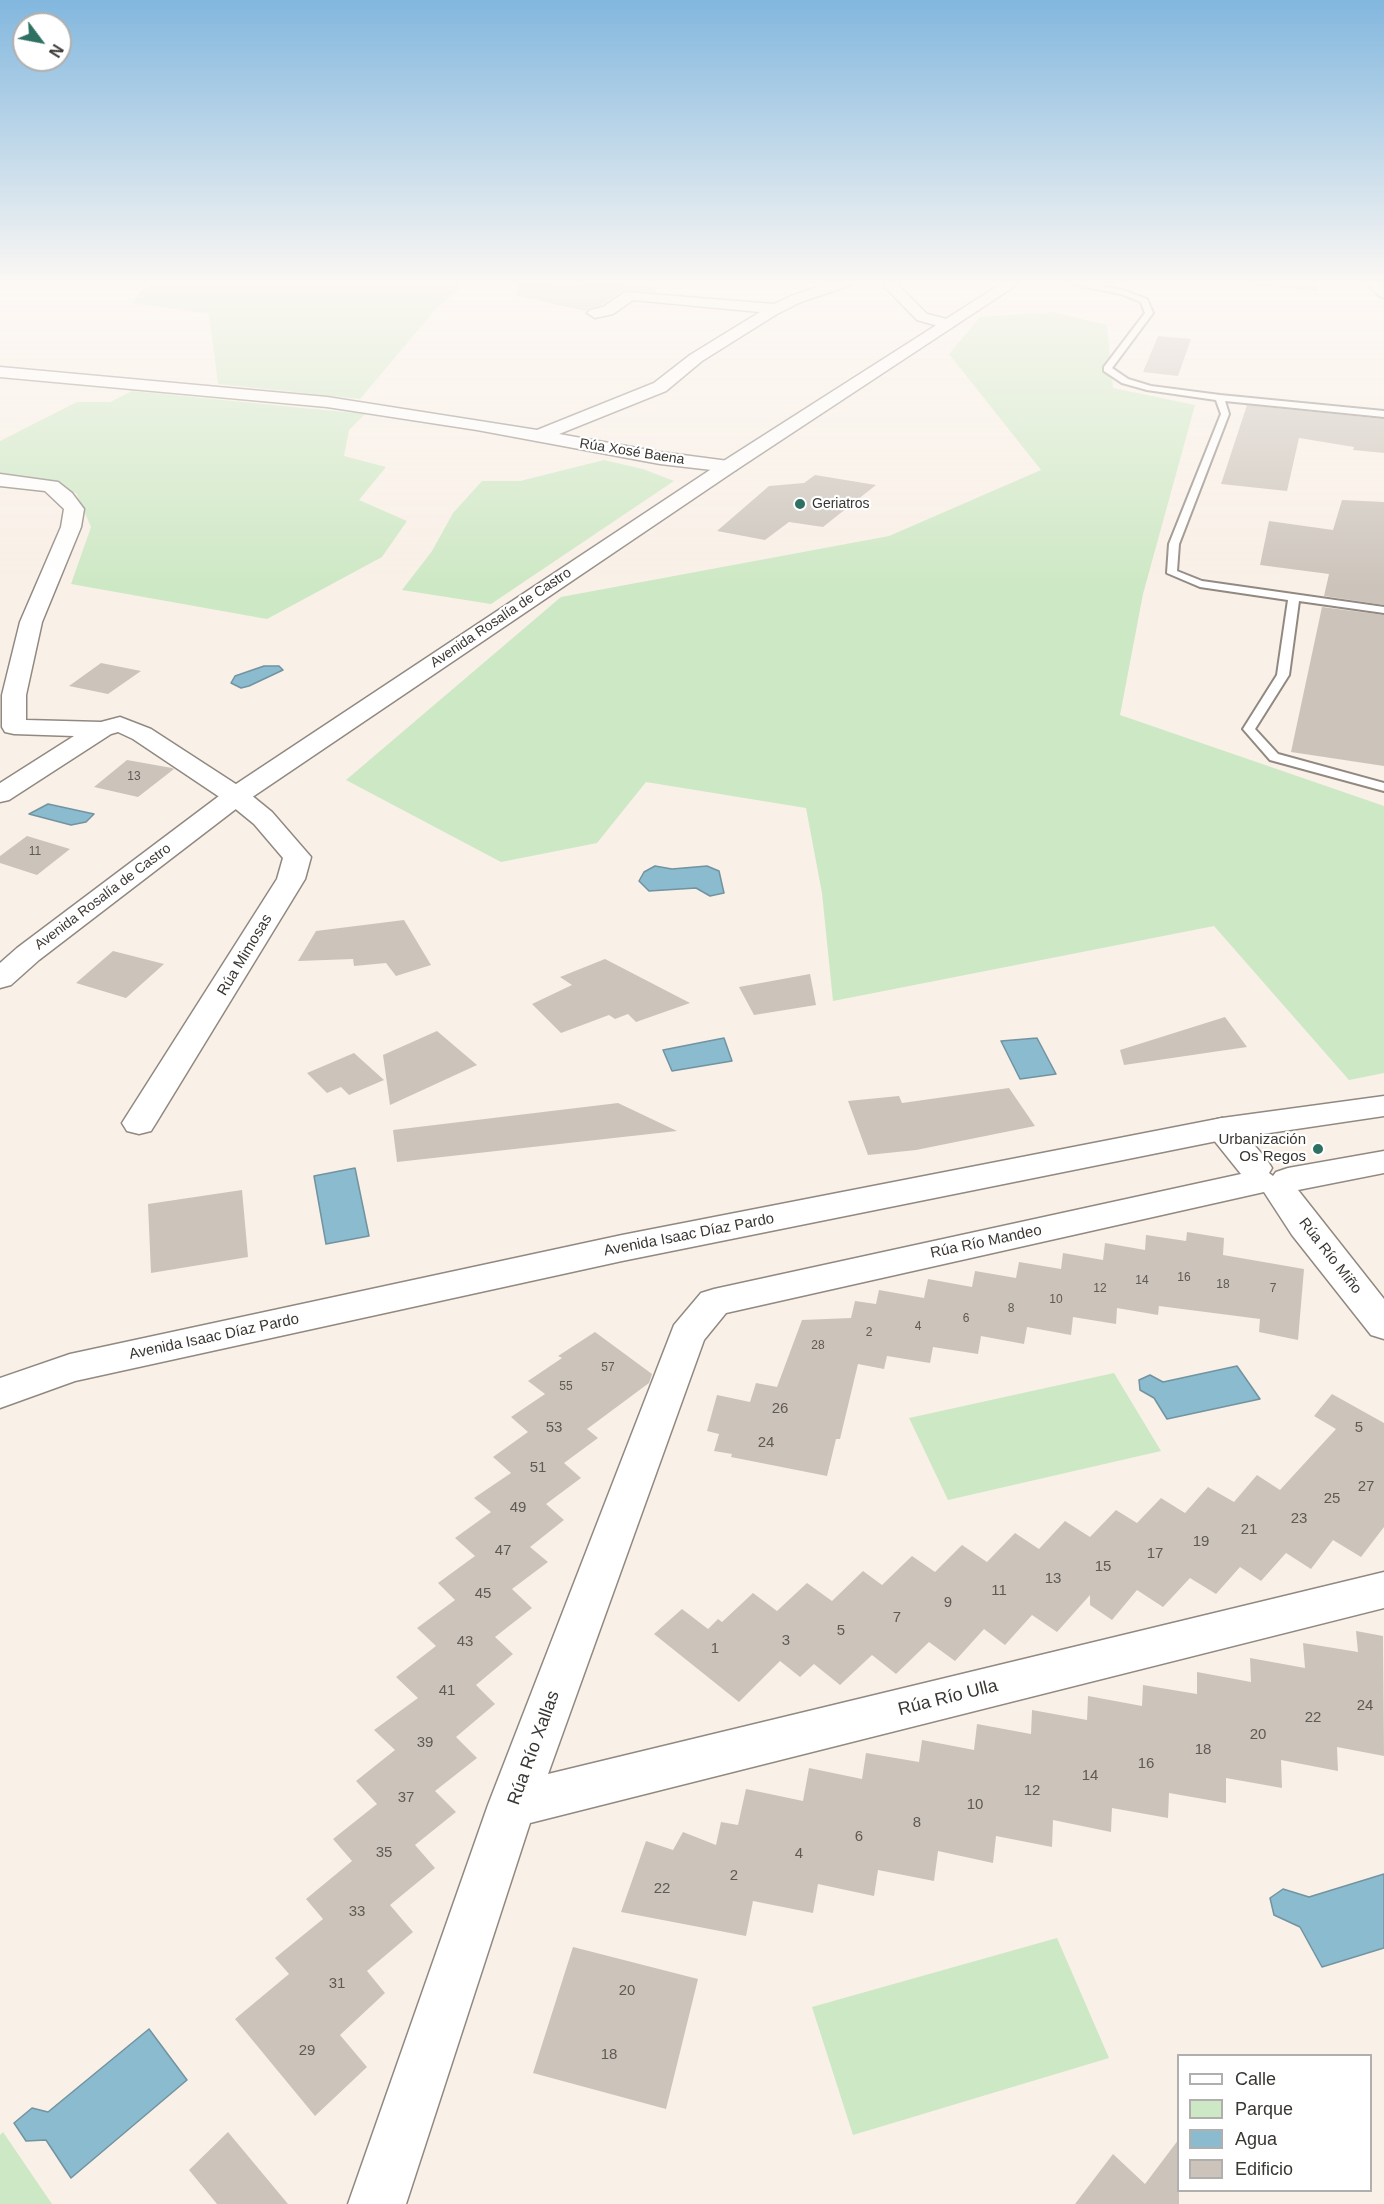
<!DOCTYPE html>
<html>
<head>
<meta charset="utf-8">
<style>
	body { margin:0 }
	#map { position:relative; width:1384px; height:2204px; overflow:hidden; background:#f9f0e7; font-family:Arial,sans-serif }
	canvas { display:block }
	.legend { position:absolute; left:1177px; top:2054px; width:195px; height:138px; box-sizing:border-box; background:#fff; border:2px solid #b0afad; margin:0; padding:8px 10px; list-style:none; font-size:18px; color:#3a3733 }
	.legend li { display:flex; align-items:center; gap:12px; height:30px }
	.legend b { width:30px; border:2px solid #b0afad }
	.north { position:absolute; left:12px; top:12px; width:60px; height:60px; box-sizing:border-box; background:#fff; border:2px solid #b0afad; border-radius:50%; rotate:122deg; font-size:16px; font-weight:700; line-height:24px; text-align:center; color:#3a3733 }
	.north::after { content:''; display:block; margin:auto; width:21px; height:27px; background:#2e7162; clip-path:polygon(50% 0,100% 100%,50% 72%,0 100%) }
</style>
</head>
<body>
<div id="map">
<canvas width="1384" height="2204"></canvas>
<ul class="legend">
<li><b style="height:8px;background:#fff"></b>Calle</li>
<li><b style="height:16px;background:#cde8c4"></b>Parque</li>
<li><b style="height:16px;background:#8abbce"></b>Agua</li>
<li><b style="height:16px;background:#ccc4bb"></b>Edificio</li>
</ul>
<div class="north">N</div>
</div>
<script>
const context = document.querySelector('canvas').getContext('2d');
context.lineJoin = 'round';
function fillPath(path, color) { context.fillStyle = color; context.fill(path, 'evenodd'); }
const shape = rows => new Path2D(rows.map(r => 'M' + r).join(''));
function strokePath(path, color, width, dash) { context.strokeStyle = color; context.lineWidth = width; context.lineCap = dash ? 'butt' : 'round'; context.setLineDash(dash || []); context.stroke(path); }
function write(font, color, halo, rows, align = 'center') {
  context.font = font + ' Arial,sans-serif'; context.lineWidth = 4.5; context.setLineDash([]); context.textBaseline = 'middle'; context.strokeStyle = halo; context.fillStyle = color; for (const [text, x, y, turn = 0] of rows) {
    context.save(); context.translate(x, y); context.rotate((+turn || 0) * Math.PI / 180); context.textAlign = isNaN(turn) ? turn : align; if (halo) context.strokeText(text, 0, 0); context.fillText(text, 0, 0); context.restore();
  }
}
const green = shape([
	[151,280,469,280,436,309,360,399,218,384,209,314,131,303],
	[1238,280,1312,280,1319,281,1317,291,1236,284],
	[1054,312,1107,325,1113,388,1195,405,1143,594,1120,715,1384,806,1384,1073,1349,1080,1214,926,833,1001,822,893,806,808,646,782,597,843,501,862,346,780,561,597,889,536,1041,470,949,354,980,317],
	[132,391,365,414,349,430,344,456,386,467,359,500,407,521,382,557,267,619,71,584,91,527,76,493,0,477,0,441,77,402,110,402],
	[604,460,643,469,674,481,491,604,402,590,432,551,453,513,482,481,520,481],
	[1114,1373,1161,1451,948,1500,909,1418],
	[1057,1938,1109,2058,853,2135,812,2007],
	[3,2132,52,2204,0,2204,0,2135]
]);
const water = shape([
	[264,666,279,666,283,670,249,686,241,688,231,683,235,676,264,666],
	[48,804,94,814,86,822,71,825,29,814,48,804],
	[655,866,672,869,707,866,719,871,724,893,710,896,696,888,649,891,639,881,644,872,655,866],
	[724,1038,732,1061,672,1071,663,1050,724,1038],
	[1037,1038,1056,1074,1020,1079,1001,1041,1037,1038],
	[355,1168,369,1236,326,1244,314,1176,355,1168],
	[1237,1366,1260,1399,1167,1419,1154,1398,1140,1390,1139,1380,1150,1375,1163,1382,1237,1366],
	[1384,1874,1384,1948,1322,1967,1300,1927,1274,1915,1270,1898,1283,1889,1309,1897,1384,1874],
	[149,2029,187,2080,71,2178,46,2140,26,2141,14,2123,32,2108,48,2112,149,2029]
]);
const building = shape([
	[518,284,655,285,656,292,624,290,602,305,590,308,585,311,517,296],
	[1158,336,1191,339,1178,376,1143,372],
	[1247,405,1384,419,1384,453,1353,450,1354,447,1299,438,1287,491,1221,484],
	[815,475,876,485,823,527,789,522,765,540,717,531,769,486,804,483],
	[1342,500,1384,502,1384,605,1324,596,1329,574,1260,565,1269,521,1333,530],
	[1322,607,1384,615,1384,766,1291,752],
	[101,663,141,671,108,694,69,686],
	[127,760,172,768,174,769,138,797,94,787],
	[27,836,70,849,37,875,0,863,0,856],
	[404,920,431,965,396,976,386,963,354,966,353,959,298,961,316,931],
	[113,951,164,964,126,998,76,983],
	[605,959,690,1003,636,1022,628,1014,615,1019,609,1015,561,1033,532,1004,572,985,560,977],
	[810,974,816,1005,754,1015,739,987],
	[1225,1017,1247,1047,1124,1065,1120,1050],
	[437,1031,477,1065,390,1105,383,1055],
	[354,1053,384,1080,349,1095,341,1087,327,1093,307,1073],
	[1009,1088,1035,1126,916,1150,868,1155,848,1101,899,1096,902,1103],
	[618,1103,677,1131,397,1162,393,1130],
	[242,1190,248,1257,151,1273,148,1204],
	[1187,1232,1224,1238,1223,1255,1304,1269,1298,1340,1259,1332,1260,1319,1159,1306,1158,1315,1117,1308,1116,1324,1073,1317,1071,1335,1027,1327,1024,1344,981,1336,978,1354,933,1347,930,1363,887,1356,884,1369,858,1364,840,1439,836,1439,827,1476,731,1457,732,1454,714,1451,719,1434,707,1431,717,1395,750,1402,756,1383,777,1387,802,1320,851,1318,855,1301,876,1304,879,1290,924,1298,928,1279,972,1287,975,1271,1016,1278,1019,1262,1061,1269,1063,1253,1103,1260,1105,1243,1145,1250,1146,1235,1186,1241],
	[595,1332,652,1374,649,1383,587,1429,598,1438,564,1463,581,1478,546,1504,564,1520,530,1547,548,1562,512,1589,532,1608,495,1637,513,1654,476,1685,495,1704,456,1737,477,1758,435,1791,456,1812,415,1845,435,1868,390,1905,413,1932,367,1971,385,1993,340,2035,367,2067,315,2116,235,2019,289,1974,275,1958,323,1919,306,1899,352,1861,333,1839,377,1804,356,1781,395,1750,374,1730,418,1698,396,1677,436,1646,417,1628,455,1600,438,1583,475,1556,455,1538,491,1512,474,1498,511,1473,493,1457,528,1432,511,1417,545,1394,528,1381,562,1358,558,1356],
	[1332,1394,1384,1423,1384,1527,1361,1557,1333,1540,1311,1569,1286,1553,1261,1581,1240,1567,1216,1594,1190,1578,1163,1607,1137,1590,1112,1620,1090,1605,1090,1595,1057,1632,1032,1615,1005,1645,984,1629,955,1661,929,1642,896,1674,872,1655,840,1685,814,1664,800,1677,780,1661,739,1702,654,1634,682,1609,708,1629,718,1619,722,1622,753,1593,777,1611,807,1583,832,1601,863,1571,882,1585,912,1556,935,1572,962,1545,987,1562,1015,1533,1039,1549,1065,1521,1090,1537,1116,1510,1137,1523,1161,1498,1185,1513,1208,1487,1234,1502,1257,1475,1280,1490,1336,1429,1314,1416],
	[1356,1631,1383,1636,1384,1756,1337,1747,1338,1771,1281,1760,1282,1788,1226,1778,1226,1803,1169,1793,1168,1818,1112,1808,1111,1832,1053,1820,1052,1847,996,1836,993,1863,938,1851,934,1881,878,1870,874,1896,818,1884,813,1913,753,1901,746,1936,621,1912,646,1841,673,1850,683,1832,716,1845,721,1822,738,1825,746,1789,803,1801,809,1768,862,1779,866,1753,919,1762,922,1740,974,1750,977,1724,1031,1734,1032,1710,1087,1720,1088,1696,1142,1706,1143,1685,1197,1694,1197,1672,1251,1682,1250,1658,1305,1668,1303,1643,1358,1652],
	[573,1947,698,1979,666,2109,533,2073],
	[228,2132,288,2204,217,2204,189,2170],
	[1179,2139,1179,2204,1075,2204,1113,2154,1145,2184]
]);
const service = shape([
	[1053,280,1069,280,1123,290,1147,299,1153,313,1112,368,1128,379,1151,386,1220,395,1384,411,1384,417,1225,401,1229,414,1179,544,1177,571,1202,581,1384,607,1384,613,1299,601,1289,675,1255,729,1278,754,1384,783,1384,791,1270,760,1243,729,1277,675,1288,600,1200,587,1167,573,1169,544,1221,414,1216,400,1147,390,1122,383,1104,371,1104,367,1145,313,1141,302,1121,294,1053,280]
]);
const minor = shape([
	[838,280,859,280,857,283,801,302,777,314,702,361,666,391,559,434,660,452,736,462,738,466,736,470,729,472,660,464,477,430,327,407,0,377,0,367,327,397,537,430,654,383,690,355,760,312,633,300,613,314,595,318,587,313,590,310,603,307,625,292,774,304,791,296,838,280],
	[878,280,893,280,927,314,955,321,957,324,949,329,917,320,878,280],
	[1363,280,1379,280,1384,285,1384,298,1379,296,1363,280],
	[0,474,58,482,72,493,84,509,81,527,42,622,26,695,26,720,101,722,120,717,151,729,245,790,272,812,311,857,305,879,156,1123,151,1131,139,1134,127,1131,122,1123,277,879,283,858,254,824,227,802,133,739,118,732,111,734,9,800,0,802,0,783,74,736,14,734,5,732,2,727,2,695,20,622,61,527,64,509,45,491,0,486,0,474],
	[1222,1118,1234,1121,1267,1160,1272,1168,1269,1173,1273,1176,1276,1172,1288,1168,1384,1151,1384,1173,1298,1190,1384,1299,1384,1339,1371,1335,1292,1235,1264,1192,726,1313,704,1340,548,1774,1384,1572,1384,1608,530,1823,406,2204,348,2204,488,1805,674,1325,701,1293,714,1289,1241,1174,1205,1129,1210,1121,1222,1118]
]);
const tertiary = shape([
	[1007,280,1024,280,736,470,245,802,39,960,11,985,0,988,0,963,17,948,227,790,722,462,1007,280],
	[1384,1096,1384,1116,1222,1140,622,1261,75,1381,0,1408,0,1378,70,1354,622,1235,1222,1118,1384,1096]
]);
const markers = [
	[800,504,6,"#2e7162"],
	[1318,1149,6,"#2e7162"]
];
const numberNames = [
	["13",134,777],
	["11",35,852],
	["16",1184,1278],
	["14",1142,1281],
	["18",1223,1285],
	["12",1100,1289],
	["7",1273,1289],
	["10",1056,1300],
	["8",1011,1309],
	["6",966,1319],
	["4",918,1327],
	["2",869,1333],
	["28",818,1346],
	["57",608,1368],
	["55",566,1387]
];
const farStreetnames = [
	["Rúa Xosé Baena",632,452,9],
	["Avenida Rosalía de Castro",501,618,-34],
	["Avenida Rosalía de Castro",103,897,-37]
];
const farPoinames = [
	["Geriatros",812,504]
];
const streetNames = [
	["Rúa Mimosas",245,955,-59],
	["Avenida Isaac Díaz Pardo",689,1235,-11],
	["Rúa Río Mandeo",986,1242,-12],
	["Rúa Río Miño",1330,1256,52],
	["Avenida Isaac Díaz Pardo",214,1337,-12]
];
const poiNames = [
	["Urbanización",1306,1140],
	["Os Regos",1306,1157]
];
const nearNumbernames = [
	["26",780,1409],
	["53",554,1428],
	["5",1359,1428],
	["24",766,1443],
	["51",538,1468],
	["27",1366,1487],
	["25",1332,1499],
	["49",518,1508],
	["23",1299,1519],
	["21",1249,1530],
	["19",1201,1542],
	["47",503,1551],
	["17",1155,1554],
	["15",1103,1567],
	["13",1053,1579],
	["11",999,1591],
	["45",483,1594],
	["9",948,1603],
	["7",897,1618],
	["5",841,1631],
	["3",786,1641],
	["43",465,1642],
	["1",715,1649],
	["41",447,1691],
	["24",1365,1706],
	["22",1313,1718],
	["20",1258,1735],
	["39",425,1743],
	["18",1203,1750],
	["16",1146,1764],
	["14",1090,1776],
	["12",1032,1791],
	["37",406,1798],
	["10",975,1805],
	["8",917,1823],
	["6",859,1837],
	["35",384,1853],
	["4",799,1854],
	["2",734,1876],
	["22",662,1889],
	["33",357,1912],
	["31",337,1984],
	["20",627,1991],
	["29",307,2051],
	["18",609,2055]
];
const nearStreetnames = [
	["Rúa Río Ulla",948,1698,-14],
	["Rúa Río Xallas",534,1748,-70]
];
fillPath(green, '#cde8c4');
fillPath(water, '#8abbce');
strokePath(water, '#7293a0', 1.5);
fillPath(building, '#ccc4bb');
strokePath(service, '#918981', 4);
strokePath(minor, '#918981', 3);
strokePath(tertiary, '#918981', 3);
fillPath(service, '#fff');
fillPath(minor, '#fff');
fillPath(tertiary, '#fff');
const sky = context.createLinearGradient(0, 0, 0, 588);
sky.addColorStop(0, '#82b7de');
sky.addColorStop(0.48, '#fcf8f4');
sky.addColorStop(1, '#fcf8f400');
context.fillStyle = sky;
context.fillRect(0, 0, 1384, 588);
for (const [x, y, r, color] of markers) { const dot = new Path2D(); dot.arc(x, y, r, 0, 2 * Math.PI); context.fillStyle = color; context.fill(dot); strokePath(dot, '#fff', 2); }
write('12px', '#5e5a55', null, numberNames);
write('14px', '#3a3733', '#fff', farStreetnames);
write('14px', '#3a3733', '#fff', farPoinames, 'left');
write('15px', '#3a3733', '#fff', streetNames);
write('15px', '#3a3733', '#fff', poiNames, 'right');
write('15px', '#5e5a55', null, nearNumbernames);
write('18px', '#3a3733', '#fff', nearStreetnames);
</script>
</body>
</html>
